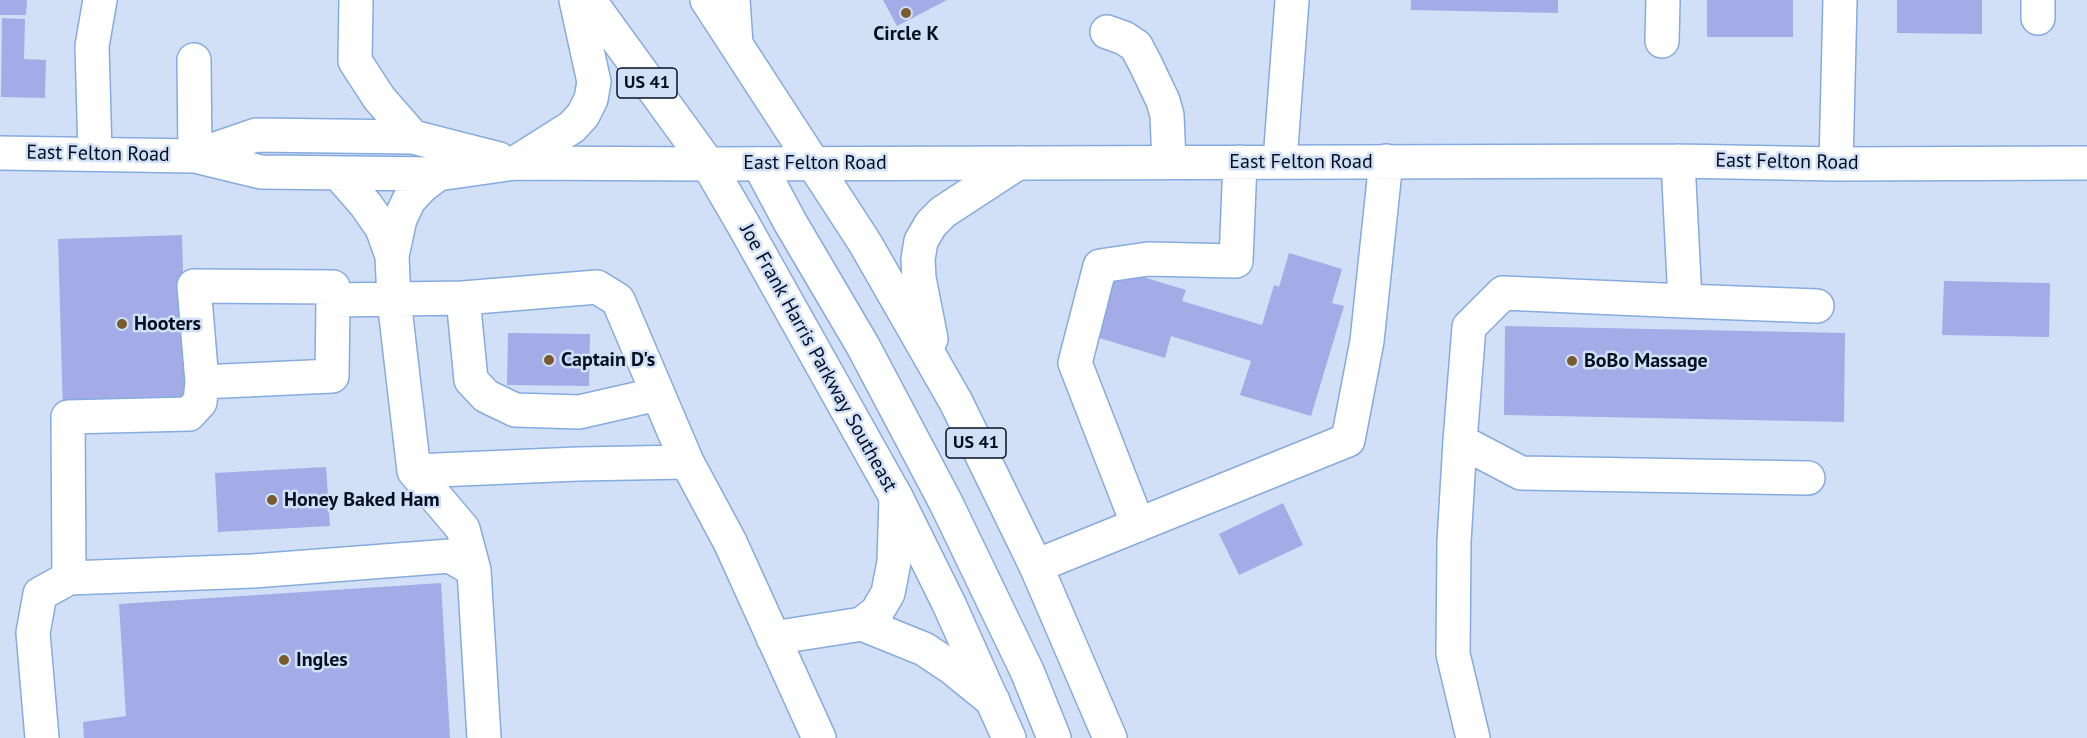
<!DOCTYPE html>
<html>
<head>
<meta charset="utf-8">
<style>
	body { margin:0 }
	canvas { display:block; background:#d1e0f6 }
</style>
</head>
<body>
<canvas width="2087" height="738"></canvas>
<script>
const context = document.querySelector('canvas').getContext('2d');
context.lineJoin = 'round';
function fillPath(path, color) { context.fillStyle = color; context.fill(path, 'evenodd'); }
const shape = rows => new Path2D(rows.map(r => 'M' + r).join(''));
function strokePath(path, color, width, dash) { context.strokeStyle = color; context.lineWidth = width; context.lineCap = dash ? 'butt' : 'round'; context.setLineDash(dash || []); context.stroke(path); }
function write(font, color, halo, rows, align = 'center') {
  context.font = font + ' "PT Sans",sans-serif'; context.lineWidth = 5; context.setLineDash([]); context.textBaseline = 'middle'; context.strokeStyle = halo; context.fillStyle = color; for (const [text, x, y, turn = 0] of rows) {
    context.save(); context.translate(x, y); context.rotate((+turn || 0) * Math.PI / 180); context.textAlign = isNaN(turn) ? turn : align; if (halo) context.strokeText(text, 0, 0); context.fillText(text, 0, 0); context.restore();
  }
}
const building = shape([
	[0,0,27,0,26,15,0,15],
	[883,0,947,0,897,26],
	[1411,0,1558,0,1558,13,1411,10],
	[1707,0,1793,0,1793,37,1707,37],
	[1897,0,1982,0,1982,34,1897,33],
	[2,18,25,19,24,59,46,60,45,98,1,97],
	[182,235,187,409,63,413,58,239],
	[1289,253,1342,269,1332,303,1344,306,1311,416,1240,395,1251,361,1171,336,1165,358,1096,337,1117,269,1186,290,1182,301,1262,325,1274,285,1279,287],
	[1944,281,2050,283,2049,337,1942,335],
	[1505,326,1845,333,1844,422,1504,415],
	[508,333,590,334,589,386,507,385],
	[326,467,330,526,218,532,215,473],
	[1283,503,1303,545,1239,575,1219,534],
	[441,583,450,738,84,738,83,722,126,716,119,604]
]);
const minor = shape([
	[356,0,355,61,379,98,413,137],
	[733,0,736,44],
	[2038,0,2038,18],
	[1107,32,1124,38,1136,46,1146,65,1163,101,1167,115,1169,162],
	[1662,41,1663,0],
	[194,60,195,156],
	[0,153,195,156,261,172,438,174,515,163,708,164,1678,161,1836,164,2087,163],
	[95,154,92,46,100,0],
	[195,156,256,135,413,137,499,159],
	[1280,161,1292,0],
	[1678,161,1685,301,1817,306],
	[1836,164,1840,0],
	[338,173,366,205,382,228,392,256,394,300,414,471,578,464,687,462,730,542,819,738],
	[392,256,400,219,409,200,422,186,438,174],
	[463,298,471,380,486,396,515,410,579,412,658,394],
	[333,300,332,376,202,382,194,286,333,287,333,300,463,298,597,287,618,300,687,462],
	[1685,301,1503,293,1469,327,1460,441,1521,473,1808,478],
	[1460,441,1454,542,1453,654,1473,738],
	[414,471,463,529,474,570,484,738],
	[1138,525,1075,363,1100,266,1148,259,1236,261,1240,162],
	[1036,566,1348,440,1367,341,1386,161],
	[69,578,68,417,189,414,200,402,202,382],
	[862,624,877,612,888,593,894,562,896,497],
	[773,638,862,624,924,649,951,667,993,701],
	[42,738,33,633,40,594,69,578,253,571,450,556,474,570]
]);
const major = shape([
	[589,0,708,164,743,224,896,497,949,604,1009,738],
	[707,0,865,243,956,402,1036,566,1110,738],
	[515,163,572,127,583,115,591,99,594,82,576,0],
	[759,164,790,222,863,346,946,503,1027,671,1054,738],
	[931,339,919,278,918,259,921,241,931,224,943,212,1018,163]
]);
const markers = [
	[906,13,6,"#785c2f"],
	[122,324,6,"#785c2f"],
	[549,360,6,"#785c2f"],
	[1572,361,6,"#785c2f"],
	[272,500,6,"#785c2f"],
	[284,660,6,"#785c2f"]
];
const shields = [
	[647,83,60],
	[976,443,60]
];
const shieldNames = [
	["US 41",647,83],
	["US 41",976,443]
];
const poiNames = [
	["Circle K",906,34,"center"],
	["Hooters",134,324],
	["Captain D's",561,360],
	["BoBo Massage",1584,361],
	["Honey Baked Ham",284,500],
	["Ingles",296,660]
];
const streetNames = [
	["East Felton Road",98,154,1],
	["East Felton Road",1301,162],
	["East Felton Road",1787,162,1],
	["East Felton Road",815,163],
	["Joe Frank Harris Parkway Southeast",818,358,61]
];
fillPath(building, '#a3ace7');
strokePath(minor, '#86abde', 36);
strokePath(major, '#86abde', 36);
strokePath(minor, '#fff', 33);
strokePath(major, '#fff', 33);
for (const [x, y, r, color] of markers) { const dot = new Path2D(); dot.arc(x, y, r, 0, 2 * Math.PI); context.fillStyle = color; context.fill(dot); strokePath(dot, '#d1e0f6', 2); }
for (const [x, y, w] of shields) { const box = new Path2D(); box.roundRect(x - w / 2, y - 15, w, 30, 4.5); context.fillStyle = '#d1e0f6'; context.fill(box); strokePath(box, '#041022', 1.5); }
write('bold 18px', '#041022', null, shieldNames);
write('bold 20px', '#041022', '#d1e0f6', poiNames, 'left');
write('20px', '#041022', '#d1e0f6', streetNames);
</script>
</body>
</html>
